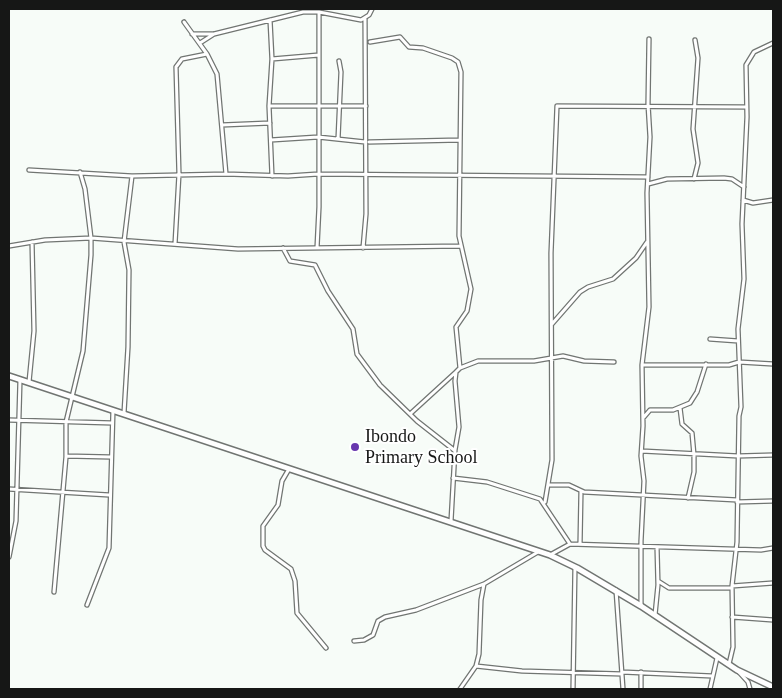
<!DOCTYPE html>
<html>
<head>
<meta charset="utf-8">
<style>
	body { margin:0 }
	#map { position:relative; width:782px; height:698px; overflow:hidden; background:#f7fcf8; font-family:"Times New Roman",serif }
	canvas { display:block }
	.frame { position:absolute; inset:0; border:10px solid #161716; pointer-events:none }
</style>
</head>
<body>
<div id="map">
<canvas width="782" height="698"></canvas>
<div class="frame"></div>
</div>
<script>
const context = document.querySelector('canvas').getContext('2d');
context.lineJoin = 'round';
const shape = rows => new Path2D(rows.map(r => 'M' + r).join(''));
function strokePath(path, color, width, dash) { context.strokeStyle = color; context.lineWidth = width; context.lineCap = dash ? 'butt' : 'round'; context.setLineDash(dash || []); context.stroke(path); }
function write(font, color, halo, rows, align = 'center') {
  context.font = font + ' "Times New Roman",serif'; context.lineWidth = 4; context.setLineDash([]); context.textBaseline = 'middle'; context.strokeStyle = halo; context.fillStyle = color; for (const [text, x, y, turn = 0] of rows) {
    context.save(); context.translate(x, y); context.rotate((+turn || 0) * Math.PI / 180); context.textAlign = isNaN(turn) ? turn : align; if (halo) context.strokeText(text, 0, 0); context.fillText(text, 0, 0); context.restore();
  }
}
const minor = shape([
	[270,20,272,59,269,106,272,176],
	[184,22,207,54,217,74,226,174],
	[192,34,213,34],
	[370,42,400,37,409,47,423,48,452,58,458,62,461,72,459,236,471,289,467,311,456,327,460,368],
	[200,43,214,34,303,12,319,12,361,20,369,15,372,9],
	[272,59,319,55],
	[269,106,366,106],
	[222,125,270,123],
	[338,139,341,72,339,61],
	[271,140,318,137,365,142],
	[369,142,460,140],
	[29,170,132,176,226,174,288,176,318,174,648,177],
	[694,179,698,163,693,129,698,58,695,40],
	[648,184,667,179,724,178,732,179,744,187],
	[743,200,753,203,773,200],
	[175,244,179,174,176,67,182,59,207,54],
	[9,246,45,240,91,238,238,249,461,246],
	[283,248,290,261,315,265,328,291,353,329,357,354,380,385,417,421,454,450],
	[317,248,319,207,319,12],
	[363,248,366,214,365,19],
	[552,324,580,292,588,287,613,279,636,258,647,242],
	[710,339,738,341],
	[642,365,729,365,739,362,773,364],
	[29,382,34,331,32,242],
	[680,408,682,424,692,433,694,455,694,472,688,498],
	[124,413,128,347,129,270,124,242,132,176],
	[410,414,456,372],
	[644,417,650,410,673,410,690,403,697,392,706,364],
	[9,420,112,423],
	[642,451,738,456,773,455],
	[66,456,110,457],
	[289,469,282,481,278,505,263,526,263,546,265,550,291,569,295,581,297,613,326,648],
	[453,478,487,482,540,499,570,544],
	[548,485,569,485,584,492,737,500],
	[9,489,109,495],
	[545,502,552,460,551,253,557,106,746,107],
	[737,502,773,501],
	[451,521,455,450,459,427,455,381,456,372,460,368,478,361,534,361,563,356,584,361,614,362],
	[580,544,581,491],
	[550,555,570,544,761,550,773,548],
	[9,557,16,521,20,380],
	[658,581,669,588,732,588],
	[732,586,773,583],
	[616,590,623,689],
	[54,592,66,457,66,422,83,351,91,255,91,238,85,189,80,172],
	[87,605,109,548,113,410],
	[641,606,641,541,644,481,641,456,643,426,642,365,649,307,647,193,650,137,648,104,649,39],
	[655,615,658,585,657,547],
	[732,617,773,620],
	[354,641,364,640,373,635,378,621,385,617,416,610,484,584],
	[729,664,733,647,732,586,737,542,739,416,741,407,738,329,744,279,742,224,747,117,746,65,754,52,773,43],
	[476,666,522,671,622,674],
	[737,670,748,682,750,689],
	[622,672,712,676],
	[641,672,641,689],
	[460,689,476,666,479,654,481,600,484,584,538,552],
	[573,689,575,567],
	[710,689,717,658]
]);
const secondary = shape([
	[9,376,550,555,577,568,641,606,737,670,773,687]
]);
const markers = [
	[355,447,5,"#6837ae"]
];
const poiNames = [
	["Ibondo",365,437],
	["Primary School",365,458]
];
strokePath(minor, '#717572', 5.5);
strokePath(secondary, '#717572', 8);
strokePath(minor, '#fff', 3);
strokePath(secondary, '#fff', 5);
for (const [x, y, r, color] of markers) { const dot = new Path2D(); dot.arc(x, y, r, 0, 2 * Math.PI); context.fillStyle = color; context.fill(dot); strokePath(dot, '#fff', 2); }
write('18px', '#161716', '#fff', poiNames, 'left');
</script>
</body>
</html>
